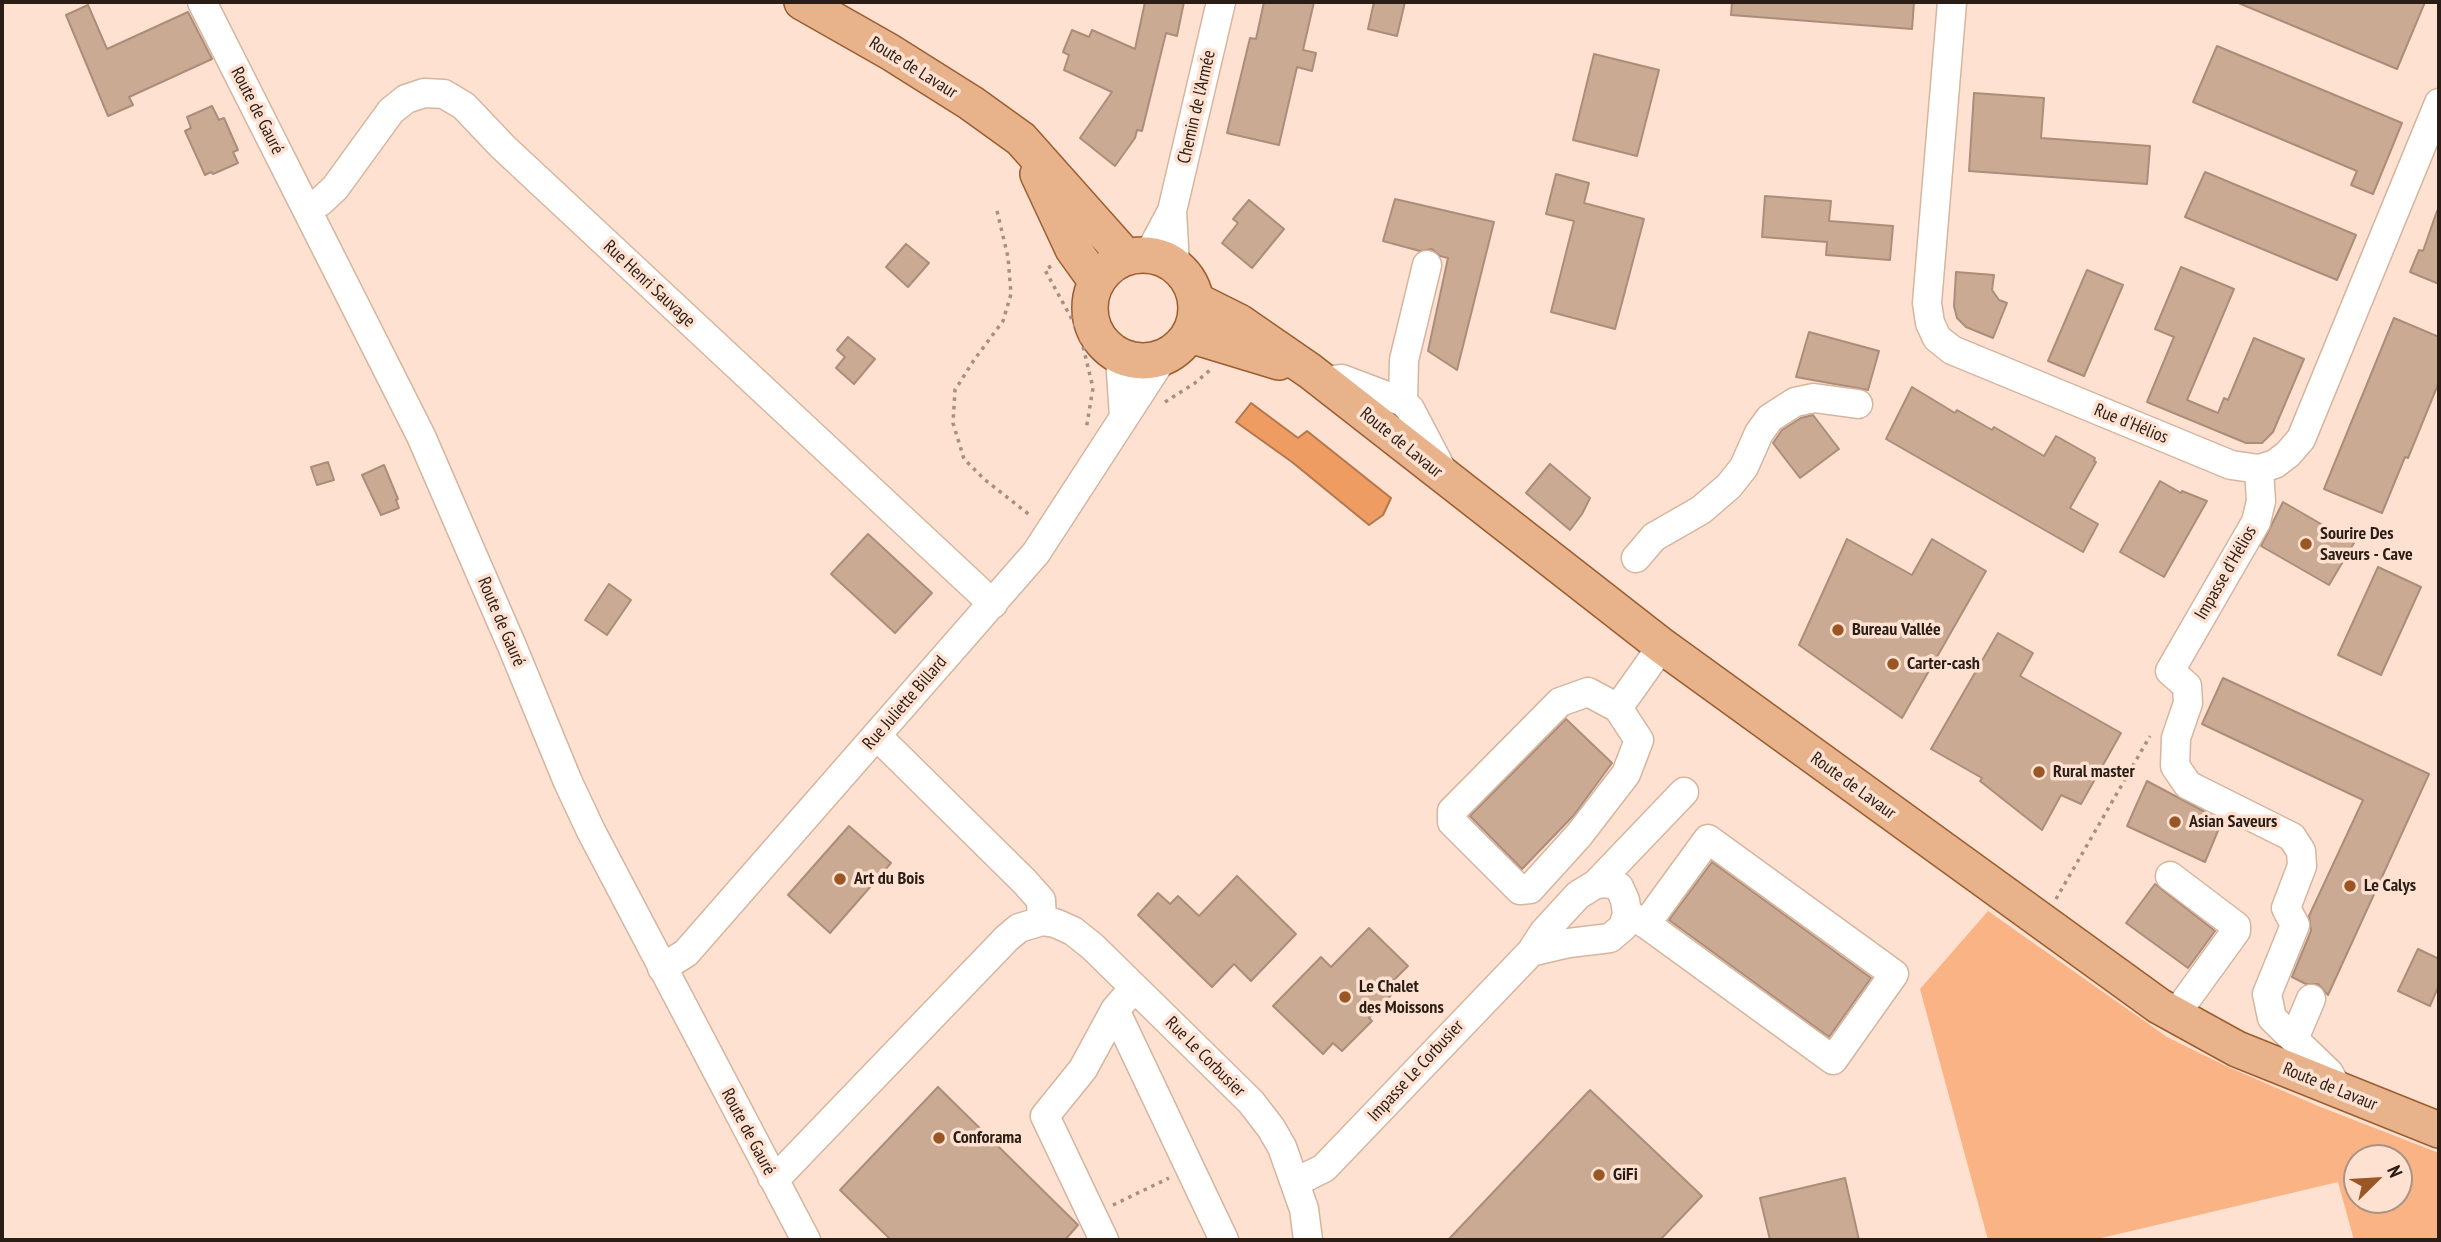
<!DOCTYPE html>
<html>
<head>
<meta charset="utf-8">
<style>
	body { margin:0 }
	#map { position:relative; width:2441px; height:1242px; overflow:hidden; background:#fee1d0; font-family:"PT Sans Narrow",sans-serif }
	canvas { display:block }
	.frame { position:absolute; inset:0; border:4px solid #291d15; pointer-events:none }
	.north { position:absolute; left:2343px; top:1144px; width:70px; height:70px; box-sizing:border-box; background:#fee1d0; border:2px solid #a99385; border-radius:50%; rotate:66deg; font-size:19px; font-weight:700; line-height:28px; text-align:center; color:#291d15 }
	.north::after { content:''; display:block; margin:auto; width:24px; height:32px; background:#9a5725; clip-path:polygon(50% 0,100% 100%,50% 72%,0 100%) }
</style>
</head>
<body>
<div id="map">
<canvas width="2441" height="1242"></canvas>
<div class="frame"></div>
<div class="north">N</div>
</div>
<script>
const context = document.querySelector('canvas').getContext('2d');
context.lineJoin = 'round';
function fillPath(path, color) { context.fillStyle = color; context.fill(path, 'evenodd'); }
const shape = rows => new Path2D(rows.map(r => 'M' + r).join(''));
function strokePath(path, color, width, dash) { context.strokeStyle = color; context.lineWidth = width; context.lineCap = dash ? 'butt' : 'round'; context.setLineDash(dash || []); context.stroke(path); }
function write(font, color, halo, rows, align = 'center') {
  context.font = font + ' "PT Sans Narrow",sans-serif'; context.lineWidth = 7; context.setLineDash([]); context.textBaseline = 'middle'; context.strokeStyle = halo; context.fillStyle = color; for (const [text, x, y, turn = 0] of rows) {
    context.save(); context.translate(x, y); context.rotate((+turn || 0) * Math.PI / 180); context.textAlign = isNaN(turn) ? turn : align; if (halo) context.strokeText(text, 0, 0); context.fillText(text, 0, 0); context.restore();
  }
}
const green = shape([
	[1988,911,2167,1037,2226,1066,2318,1106,2439,1153,2439,1240,2354,1240,2338,1182,2093,1240,1988,1240,1920,989],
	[2357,1158,2399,1158,2399,1200,2357,1200]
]);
const water = shape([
	[1251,403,1298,438,1307,431,1391,498,1383,515,1369,525,1292,462,1236,422,1251,403]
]);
const building = shape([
	[1145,2,1184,2,1177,36,1166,33,1142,131,1137,130,1135,138,1115,166,1080,138,1112,92,1064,70,1069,55,1063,52,1072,30,1089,37,1092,30,1135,49,1145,2],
	[1264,2,1314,2,1303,50,1316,53,1312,71,1297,67,1279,145,1227,133,1250,38,1256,39,1264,2],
	[1374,2,1405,2,1397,36,1368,29,1374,2],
	[1732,2,1914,2,1912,29,1731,15,1732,2],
	[2236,2,2425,2,2397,69,2236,2],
	[88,5,107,49,188,12,212,59,129,97,133,105,108,116,66,15,88,5],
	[2217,46,2402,123,2373,194,2351,185,2357,171,2193,102,2217,46],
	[1594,54,1659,70,1637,156,1573,140,1594,54],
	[1974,93,2044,98,2041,138,2150,146,2147,184,1969,171,1974,93],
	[212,106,219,120,224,118,238,150,233,152,238,163,213,174,211,172,205,175,185,131,191,128,187,117,212,106],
	[2205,172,2356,235,2337,280,2185,217,2205,172],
	[1556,174,1589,183,1584,203,1644,219,1615,329,1551,312,1574,221,1546,214,1556,174],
	[1765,196,1831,201,1829,221,1893,226,1890,260,1826,255,1827,242,1762,237,1765,196],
	[1395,199,1494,222,1457,370,1428,351,1448,258,1440,256,1432,249,1420,251,1383,241,1395,199],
	[1249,200,1284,229,1252,268,1222,243,1238,223,1233,219,1249,200],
	[2437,211,2439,211,2439,284,2410,272,2419,250,2423,251,2437,211],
	[906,244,929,263,908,287,886,267,906,244],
	[2181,267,2234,289,2187,400,2218,413,2224,398,2228,400,2254,338,2304,359,2273,432,2262,443,2246,443,2147,402,2174,337,2155,329,2181,267],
	[2087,270,2123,285,2084,376,2048,361,2087,270],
	[1956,272,1994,275,1992,290,1999,300,2007,303,1993,338,1966,327,1957,318,1954,306,1956,272],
	[2394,318,2439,337,2439,382,2408,458,2405,457,2382,513,2324,489,2394,318],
	[1809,332,1879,351,1868,390,1796,377,1809,332],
	[848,337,875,359,854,384,836,368,845,357,837,350,848,337],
	[1912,387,1955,413,1957,410,1992,430,1994,427,2044,456,2056,436,2095,458,2094,461,2096,462,2070,508,2098,524,2083,552,1886,439,1912,387],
	[1813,415,1839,449,1800,478,1773,443,1782,430,1801,418,1813,415],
	[328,462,334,480,317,485,311,467,328,462],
	[1550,464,1590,498,1582,514,1570,530,1526,493,1550,464],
	[384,465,398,499,396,500,399,508,381,515,362,475,384,465],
	[2160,481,2181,493,2182,491,2207,501,2164,577,2120,552,2160,481],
	[2283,502,2354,543,2329,585,2261,546,2283,502],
	[868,534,932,593,895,633,831,574,868,534],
	[1847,539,1912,575,1932,539,1986,571,1902,718,1799,645,1847,539],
	[2378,567,2421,587,2381,675,2338,655,2378,567],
	[609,584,631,600,607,635,585,620,609,584],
	[1998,633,2033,653,2020,676,2121,733,2081,804,2061,795,2042,830,1980,781,1982,778,1931,749,1998,633],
	[2223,678,2429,774,2328,995,2318,984,2306,984,2292,977,2311,931,2309,916,2363,800,2202,724,2223,678],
	[1566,719,1612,763,1574,815,1522,869,1470,816,1566,719],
	[2147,781,2222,821,2205,862,2127,826,2147,781],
	[849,826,891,863,830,933,788,895,849,826],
	[1712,862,1871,978,1829,1037,1669,920,1712,862],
	[1237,876,1296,934,1251,981,1234,964,1212,987,1138,915,1158,893,1170,904,1178,896,1199,916,1237,876],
	[2155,884,2215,931,2188,968,2126,923,2155,884],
	[1369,928,1408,966,1389,985,1395,991,1369,1018,1372,1021,1342,1051,1333,1043,1323,1054,1273,1006,1321,957,1331,967,1369,928],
	[2418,949,2439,959,2439,985,2430,1006,2398,991,2418,949],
	[938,1087,1078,1225,1065,1240,891,1240,840,1190,938,1087],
	[1590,1090,1702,1196,1660,1240,1448,1240,1590,1090],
	[1845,1178,1859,1240,1770,1240,1760,1198,1845,1178]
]);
const path = shape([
	[997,211,1008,257,1011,294,1003,321,974,360,955,390,953,423,964,459,984,479,1031,516],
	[1051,266,1045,270,1080,334,1093,388,1086,430],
	[1165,402,1195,383,1210,370],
	[2056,899,2150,736],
	[1113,1205,1169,1178]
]);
const minor = shape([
	[202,2,421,436,512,646,568,782,591,831,806,1240],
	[1952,2,1927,303,1930,323,1937,338,1952,350,2231,465,2259,469,2275,464,2288,454,2301,439,2439,103],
	[307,209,320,202,335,188,391,111,406,99,424,93,444,94,464,106,503,147,993,604],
	[1172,211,1175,265],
	[1149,254,1172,211,1221,2],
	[1120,357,1124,417],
	[1323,381,1342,379,1403,402,1410,409,1443,472],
	[1403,402,1404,360,1427,265],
	[2259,469,2261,501,2256,522,2170,671,2187,686,2188,703,2176,738,2175,766,2188,785,2292,837,2301,851,2302,866,2286,908,2295,925,2267,994,2272,1018,2329,1073,2339,1091],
	[1636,558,1654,537,1701,510,1729,486,1744,467,1759,433,1770,418,1795,402,1814,398,1858,404],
	[1588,692,1618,708,1639,740,1626,774,1579,835,1530,889,1520,890,1452,822,1452,811,1560,702,1588,692],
	[1618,708,1662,646],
	[877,736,1024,881,1041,900,1042,921],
	[2170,876,2236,926,2236,931,2175,1015],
	[1596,884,1684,792],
	[1627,914,1646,924,1833,1060,1894,974,1708,839,1646,924],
	[662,968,686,953,1036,553,1162,359],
	[1115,1010,1224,1240],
	[2294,1039,2311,999],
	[772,1177,783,1171,1007,938,1019,928,1042,921,1055,923,1073,931,1093,947,1251,1102,1271,1128,1282,1147,1304,1209,1308,1240],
	[1296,1182,1324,1168,1531,952,1569,943,1610,938,1623,927,1627,914,1625,900,1619,887,1608,883,1596,884,1578,895,1544,932,1531,952],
	[1104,1240,1045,1116,1083,1069,1115,1010,1134,988]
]);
const major = shape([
	[802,2,890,52,971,103,1021,139,1126,257],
	[1038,174,1073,249,1096,281],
	'1090 308a53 53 0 1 1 106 0a53 53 0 1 1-106 0Z',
	[1197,301,1239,322,1310,371,1662,646,2159,1006,2237,1049,2439,1130],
	[1190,335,1279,362]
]);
const markers = [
	[2306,544,7,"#9a5725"],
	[1838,630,7,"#9a5725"],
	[1893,664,7,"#9a5725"],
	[2039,772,7,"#9a5725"],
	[2175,822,7,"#9a5725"],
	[840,879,7,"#9a5725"],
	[2350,886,7,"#9a5725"],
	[1345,997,7,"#9a5725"],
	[939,1138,7,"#9a5725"],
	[1599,1175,7,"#9a5725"]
];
const streetNames = [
	["Route de Lavaur",913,68,32],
	["Chemin de l'Armée",1197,107,-77],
	["Route de Gauré",257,111,63],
	["Rue Henri Sauvage",649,284,43],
	["Rue d'Hélios",2131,424,22],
	["Route de Lavaur",1401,443,39],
	["Impasse d'Hélios",2226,573,-60],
	["Route de Gauré",501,622,67],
	["Rue Juliette Billard",905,703,-49],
	["Route de Lavaur",1853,786,36],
	["Rue Le Corbusier",1205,1057,45],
	["Impasse Le Corbusier",1416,1071,-47],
	["Route de Lavaur",2330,1087,22],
	["Route de Gauré",748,1132,62]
];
const poiNames = [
	["Sourire Des",2320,534],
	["Saveurs - Cave",2320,555],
	["Bureau Vallée",1852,630],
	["Carter-cash",1907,664],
	["Rural master",2053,772],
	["Asian Saveurs",2189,822],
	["Art du Bois",854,879],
	["Le Calys",2364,886],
	["Le Chalet",1359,987],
	["des Moissons",1359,1008],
	["Conforama",953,1138],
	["GiFi",1613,1175]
];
fillPath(green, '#fab384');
fillPath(water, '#ef9c63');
strokePath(water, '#b4764c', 2);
fillPath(building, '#cbaa94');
strokePath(building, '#ad8d79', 2);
strokePath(minor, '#d6b59f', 31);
strokePath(major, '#9b5d30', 38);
strokePath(path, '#a69083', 3.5, [3.5, 5]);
strokePath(minor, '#fff', 28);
strokePath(major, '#e8b28b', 35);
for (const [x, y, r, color] of markers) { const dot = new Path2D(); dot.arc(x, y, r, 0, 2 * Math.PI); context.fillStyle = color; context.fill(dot); strokePath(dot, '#fee1d0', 2.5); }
write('18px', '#291d15', '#fee1d0', streetNames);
write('bold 18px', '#291d15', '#fee1d0', poiNames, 'left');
</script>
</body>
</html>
